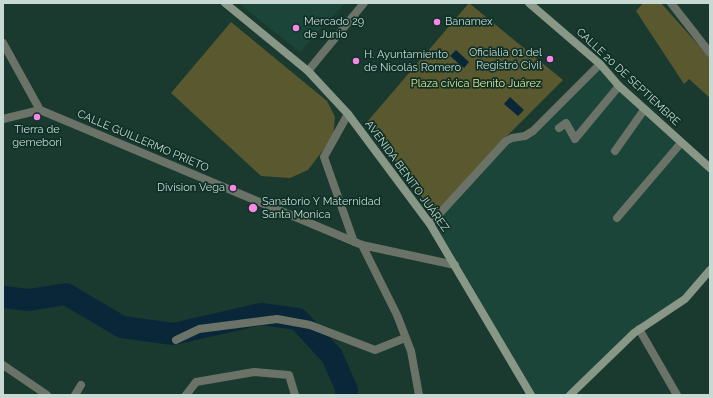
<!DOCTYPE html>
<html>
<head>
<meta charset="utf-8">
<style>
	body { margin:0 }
	#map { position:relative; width:713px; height:398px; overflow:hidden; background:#1a3a30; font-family:Raleway,sans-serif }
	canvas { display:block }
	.frame { position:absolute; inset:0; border:4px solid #c7d9d2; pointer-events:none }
</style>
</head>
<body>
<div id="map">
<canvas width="713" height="398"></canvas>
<div class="frame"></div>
</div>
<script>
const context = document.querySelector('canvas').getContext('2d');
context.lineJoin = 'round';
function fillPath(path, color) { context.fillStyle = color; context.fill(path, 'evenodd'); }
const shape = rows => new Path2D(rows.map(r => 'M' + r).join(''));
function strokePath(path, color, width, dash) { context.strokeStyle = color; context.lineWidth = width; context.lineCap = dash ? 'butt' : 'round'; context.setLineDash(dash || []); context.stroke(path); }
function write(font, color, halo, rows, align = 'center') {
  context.font = font + ' Raleway,sans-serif'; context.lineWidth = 3.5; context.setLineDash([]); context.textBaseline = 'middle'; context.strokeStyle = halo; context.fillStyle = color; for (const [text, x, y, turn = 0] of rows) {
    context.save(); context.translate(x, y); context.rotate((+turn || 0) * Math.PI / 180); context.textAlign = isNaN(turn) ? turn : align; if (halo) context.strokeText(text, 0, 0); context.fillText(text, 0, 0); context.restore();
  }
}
const built = shape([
	[238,3,345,3,300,52],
	[600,64,710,165,710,269,685,298,646,324,569,395,531,395,432,228,509,139,525,136]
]);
const green = shape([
	[469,3,563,80,502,141,436,217,367,122],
	[643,3,661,3,710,58,710,98,689,79,684,84,636,11],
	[231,22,327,101,335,117,333,137,308,170,290,178,261,176,171,93]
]);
const water = shape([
	[456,50,469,62,464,68,450,56],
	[510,97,524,110,518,116,504,104]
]);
const river = shape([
	[3,297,29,300,66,294,122,327,173,334,261,314,298,319,332,356,347,390,346,395]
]);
const pedestrian = shape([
	[348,114,324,157,354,242],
	[430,224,506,141,512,138,525,136,533,131,600,64],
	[639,329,677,395]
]);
const minor = shape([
	[671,3,710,53],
	[308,71,364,3],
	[559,128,566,123,575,139,619,86],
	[615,151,644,110],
	[617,218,681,143],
	[176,340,199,329,277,319,310,325,375,350,405,338],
	[3,365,47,395],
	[75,395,81,385],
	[186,395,196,382,254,372,289,375,295,395]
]);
const tertiary = shape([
	[3,43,40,110],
	[3,119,40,110,362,245,455,265],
	[362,245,397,315,411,351,419,395]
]);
const secondary = shape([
	[225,3,308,71,348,114,430,224,531,395],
	[529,3,600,64,619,86,710,168],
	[570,395,634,333,685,299,710,270]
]);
const markers = [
	[437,22,4,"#fa87e7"],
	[296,28,4,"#fa87e7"],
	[550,59,4,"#fa87e7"],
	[356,61,4,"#fa87e7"],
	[37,117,4,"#fa87e7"],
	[233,188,4,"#fa87e7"],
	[253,208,5,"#fa87e7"]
];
const poiNames = [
	["Mercado 29",304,22],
	["de Junio",304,35],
	["Banamex",445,22],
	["Oficialia 01 del",542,53,"right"],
	["Registró Civil",542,66,"right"],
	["H. Ayuntamiento",364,55],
	["de Nicolás Romero",364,68],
	["Tierra de",37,130,"center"],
	["gemebori",37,143,"center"],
	["Division Vega",225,188,"right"],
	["Sanatorio Y Maternidad",262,202],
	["Santa Monica",262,215]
];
const streetNames = [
	["CALLE 20 DE SEPTIEMBRE",628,77,43],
	["CALLE GUILLERMO PRIETO",143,141,23],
	["AVENIDA BENITO JUÁREZ",407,176,54]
];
const parkNames = [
	["Plaza cívica Benito Juárez",476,84]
];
fillPath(built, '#1b4539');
fillPath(green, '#59582e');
fillPath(water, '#092738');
strokePath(river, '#092738', 22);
strokePath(pedestrian, '#6b7368', 8);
strokePath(minor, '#6b7368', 8);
strokePath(tertiary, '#6b7368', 8);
strokePath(secondary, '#899786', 8);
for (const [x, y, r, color] of markers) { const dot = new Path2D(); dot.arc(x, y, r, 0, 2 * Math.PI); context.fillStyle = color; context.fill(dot); strokePath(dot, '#0f3026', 1.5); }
write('11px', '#c7d9d2', '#0f3026', poiNames, 'left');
write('11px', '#c7d9d2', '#0f3026', streetNames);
write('11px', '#e7e48e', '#0f3026', parkNames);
</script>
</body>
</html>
